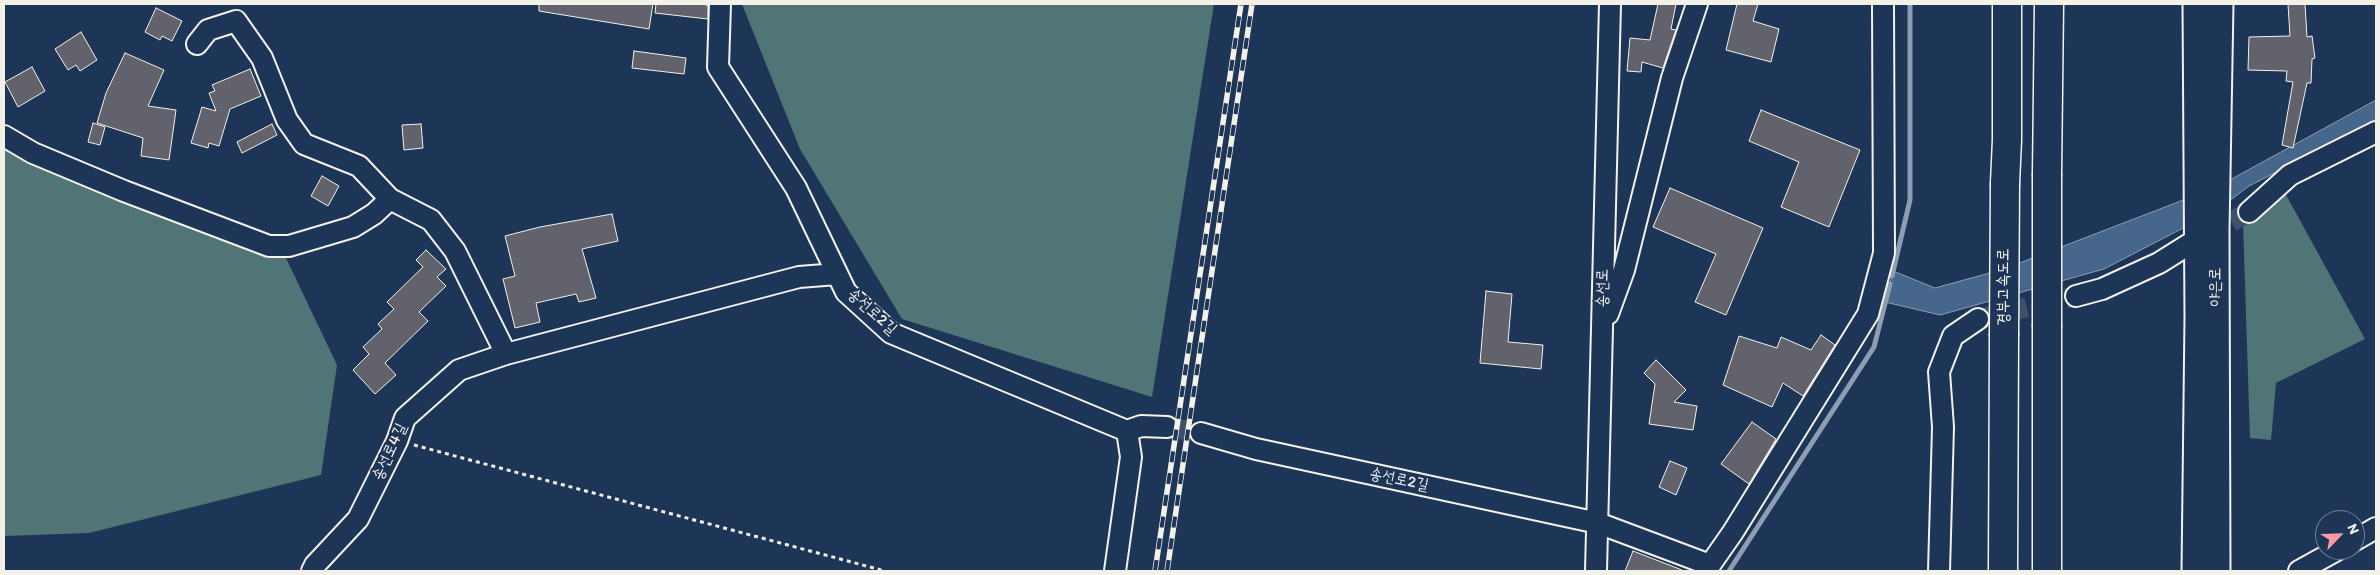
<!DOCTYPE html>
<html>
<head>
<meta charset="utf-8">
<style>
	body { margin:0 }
	#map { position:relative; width:2380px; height:575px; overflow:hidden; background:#1d3557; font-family:Itim,sans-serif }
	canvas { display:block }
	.frame { position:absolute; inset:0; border:5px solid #f4f1e8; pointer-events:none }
	.north { position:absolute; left:2315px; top:510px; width:50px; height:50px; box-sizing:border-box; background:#1d3557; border:1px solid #738091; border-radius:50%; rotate:66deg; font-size:14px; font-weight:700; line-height:20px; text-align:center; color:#f4f1e8 }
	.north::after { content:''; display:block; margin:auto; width:18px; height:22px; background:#ff9aa2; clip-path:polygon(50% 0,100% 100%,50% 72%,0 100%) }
</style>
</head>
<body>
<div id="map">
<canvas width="2380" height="575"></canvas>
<div class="frame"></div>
<div class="north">N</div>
</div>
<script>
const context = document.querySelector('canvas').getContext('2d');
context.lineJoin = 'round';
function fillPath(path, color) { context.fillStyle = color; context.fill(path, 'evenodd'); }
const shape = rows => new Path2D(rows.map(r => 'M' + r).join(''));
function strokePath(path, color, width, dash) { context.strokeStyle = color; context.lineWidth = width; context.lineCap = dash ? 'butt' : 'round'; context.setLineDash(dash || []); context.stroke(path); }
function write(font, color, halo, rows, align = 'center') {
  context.font = font + ' Itim,"Poor Story",sans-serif'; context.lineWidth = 4.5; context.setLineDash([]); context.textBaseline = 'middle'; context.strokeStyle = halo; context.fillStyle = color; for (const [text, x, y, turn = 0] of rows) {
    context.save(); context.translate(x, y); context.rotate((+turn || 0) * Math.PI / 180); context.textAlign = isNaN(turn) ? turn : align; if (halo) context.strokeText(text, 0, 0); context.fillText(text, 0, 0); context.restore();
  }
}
const green = shape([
	[742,4,1214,4,1152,397,902,319,800,149],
	[4,141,127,196,285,256,337,365,321,475,89,533,4,536],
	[2285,193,2365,339,2276,383,2271,440,2250,438,2243,222]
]);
const water = shape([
	[2376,100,2376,121,2249,186,2216,211,2104,269,1940,315,1885,302,1893,271,1935,288,2004,269,2217,187,2376,100]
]);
const stream = shape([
	[1892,276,1910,200,1910,4],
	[1729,571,1874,347,1890,284]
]);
const building = shape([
	[539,4,653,4,649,29,539,11,539,4],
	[656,4,704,4,708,6,708,19,655,13,656,4],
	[1658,4,1676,4,1671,29,1676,30,1663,68,1642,62,1641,72,1627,71,1630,38,1650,40,1658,4],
	[1737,4,1758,4,1753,21,1779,29,1771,62,1726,50,1737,4],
	[2288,4,2305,4,2307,37,2312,36,2315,58,2312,59,2311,83,2307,83,2293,148,2282,145,2293,82,2286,81,2287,71,2248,70,2249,37,2290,36,2288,4],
	[156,8,182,21,172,41,162,36,160,40,145,32,156,8],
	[81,32,97,60,80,71,76,65,68,70,55,49,81,32],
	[634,51,686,58,684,74,632,68,634,51],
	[125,53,164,70,148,106,176,110,169,160,141,156,143,138,97,123,106,93,125,53],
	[32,67,45,91,18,107,5,82,32,67],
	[250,69,261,96,230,109,219,146,209,143,208,148,191,143,202,107,216,111,209,93,215,91,212,85,250,69],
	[1761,110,1860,150,1829,227,1781,207,1799,162,1749,141,1761,110],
	[93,123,105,127,100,145,88,142,93,123],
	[272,124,277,135,242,153,237,142,272,124],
	[421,124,423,148,404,150,402,125,421,124],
	[322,176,339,186,328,206,311,196,322,176],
	[1670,188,1763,228,1726,315,1695,302,1716,254,1653,227,1670,188],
	[612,214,618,241,582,249,596,298,579,302,576,294,536,303,540,322,515,328,503,279,515,276,505,236,540,227,612,214],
	[426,250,446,269,437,277,446,286,419,312,428,321,385,363,396,375,375,394,353,370,369,354,363,347,382,329,378,324,394,309,387,302,423,267,416,260,426,250],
	[1486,291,1512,294,1508,342,1543,345,1541,369,1480,363,1486,291],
	[1821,335,1835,345,1803,396,1783,383,1772,407,1723,385,1739,336,1777,348,1781,337,1811,350,1821,335],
	[1656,360,1686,390,1674,402,1697,406,1693,430,1649,424,1655,384,1644,373,1656,360],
	[1752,422,1776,439,1749,484,1721,464,1752,422],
	[1670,461,1687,468,1676,495,1659,487,1670,461],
	[1633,551,1682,570,1682,571,1625,571,1633,551]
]);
const minorTunnel = shape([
	[2205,236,2249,212],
	[1978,319,2076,296],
	[1167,427,1201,433]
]);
const path = shape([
	[414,445,885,571]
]);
const minor = shape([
	[720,4,718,67,796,188,846,292,891,333,1127,431,1141,426,1167,427],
	[197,44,208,30,236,21,262,58,287,120,304,144,359,166,390,199],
	[4,136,33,153,124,191,269,246,289,246,353,227,374,214,390,199,431,220,455,251,506,354],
	[2249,212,2290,175,2376,132],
	[2076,296,2102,289,2159,263,2191,243],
	[1608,314,1624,270,1672,78,1697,4],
	[1201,433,1256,449,1598,523,1710,565,1733,532,1868,314,1884,253,1883,4],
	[2355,540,2376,528],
	[312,571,315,565,358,519,397,441,405,418,459,370,506,354,799,277,837,274],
	[1115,571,1131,457,1127,431],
	[1596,571,1610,4],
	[1939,571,1943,427,1939,372,1953,336,1978,319],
	[2299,571,2337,550]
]);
const major = shape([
	[2195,571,2198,317,2196,4],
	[2217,571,2216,231,2220,4]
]);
const highway = shape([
	[2047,174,2049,4],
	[2005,183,2007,140,2007,4],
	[2047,327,2047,571],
	[2003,571,2004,336]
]);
const rail = shape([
	[1155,571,1241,4],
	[1167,571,1252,4]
]);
const highwayBridge = shape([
	[2047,327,2047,174],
	[2004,336,2005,183]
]);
const streetNames = [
	["경부고속도로",2004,287,-90],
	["야은로",2216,287,-90],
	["송선로",1603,288,-89],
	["송선로2길",872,312,42],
	["송선로4길",390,452,-65],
	["송선로2길",1399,480,12]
];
fillPath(green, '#517577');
fillPath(water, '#46668c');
strokePath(water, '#8c9eb1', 1);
strokePath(stream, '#8c9eb1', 5);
fillPath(building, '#61626b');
strokePath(building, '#f4f1e8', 1);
strokePath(minorTunnel, '#3d516d', 20, [20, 10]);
strokePath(minor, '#f4f1e8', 24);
strokePath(major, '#f4f1e8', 29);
strokePath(highway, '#f4f1e8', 31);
strokePath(path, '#f4f1e8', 3, [4, 4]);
strokePath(minor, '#1d3557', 20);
strokePath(major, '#1d3557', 25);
strokePath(highway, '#1d3557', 28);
strokePath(rail, '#f4f1e8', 5.5);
strokePath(rail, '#1d3557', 4, [11]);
strokePath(highwayBridge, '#f4f1e8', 31, []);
strokePath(highwayBridge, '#1d3557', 28);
write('16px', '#f4f1e8', '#1d3557', streetNames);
</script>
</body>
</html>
